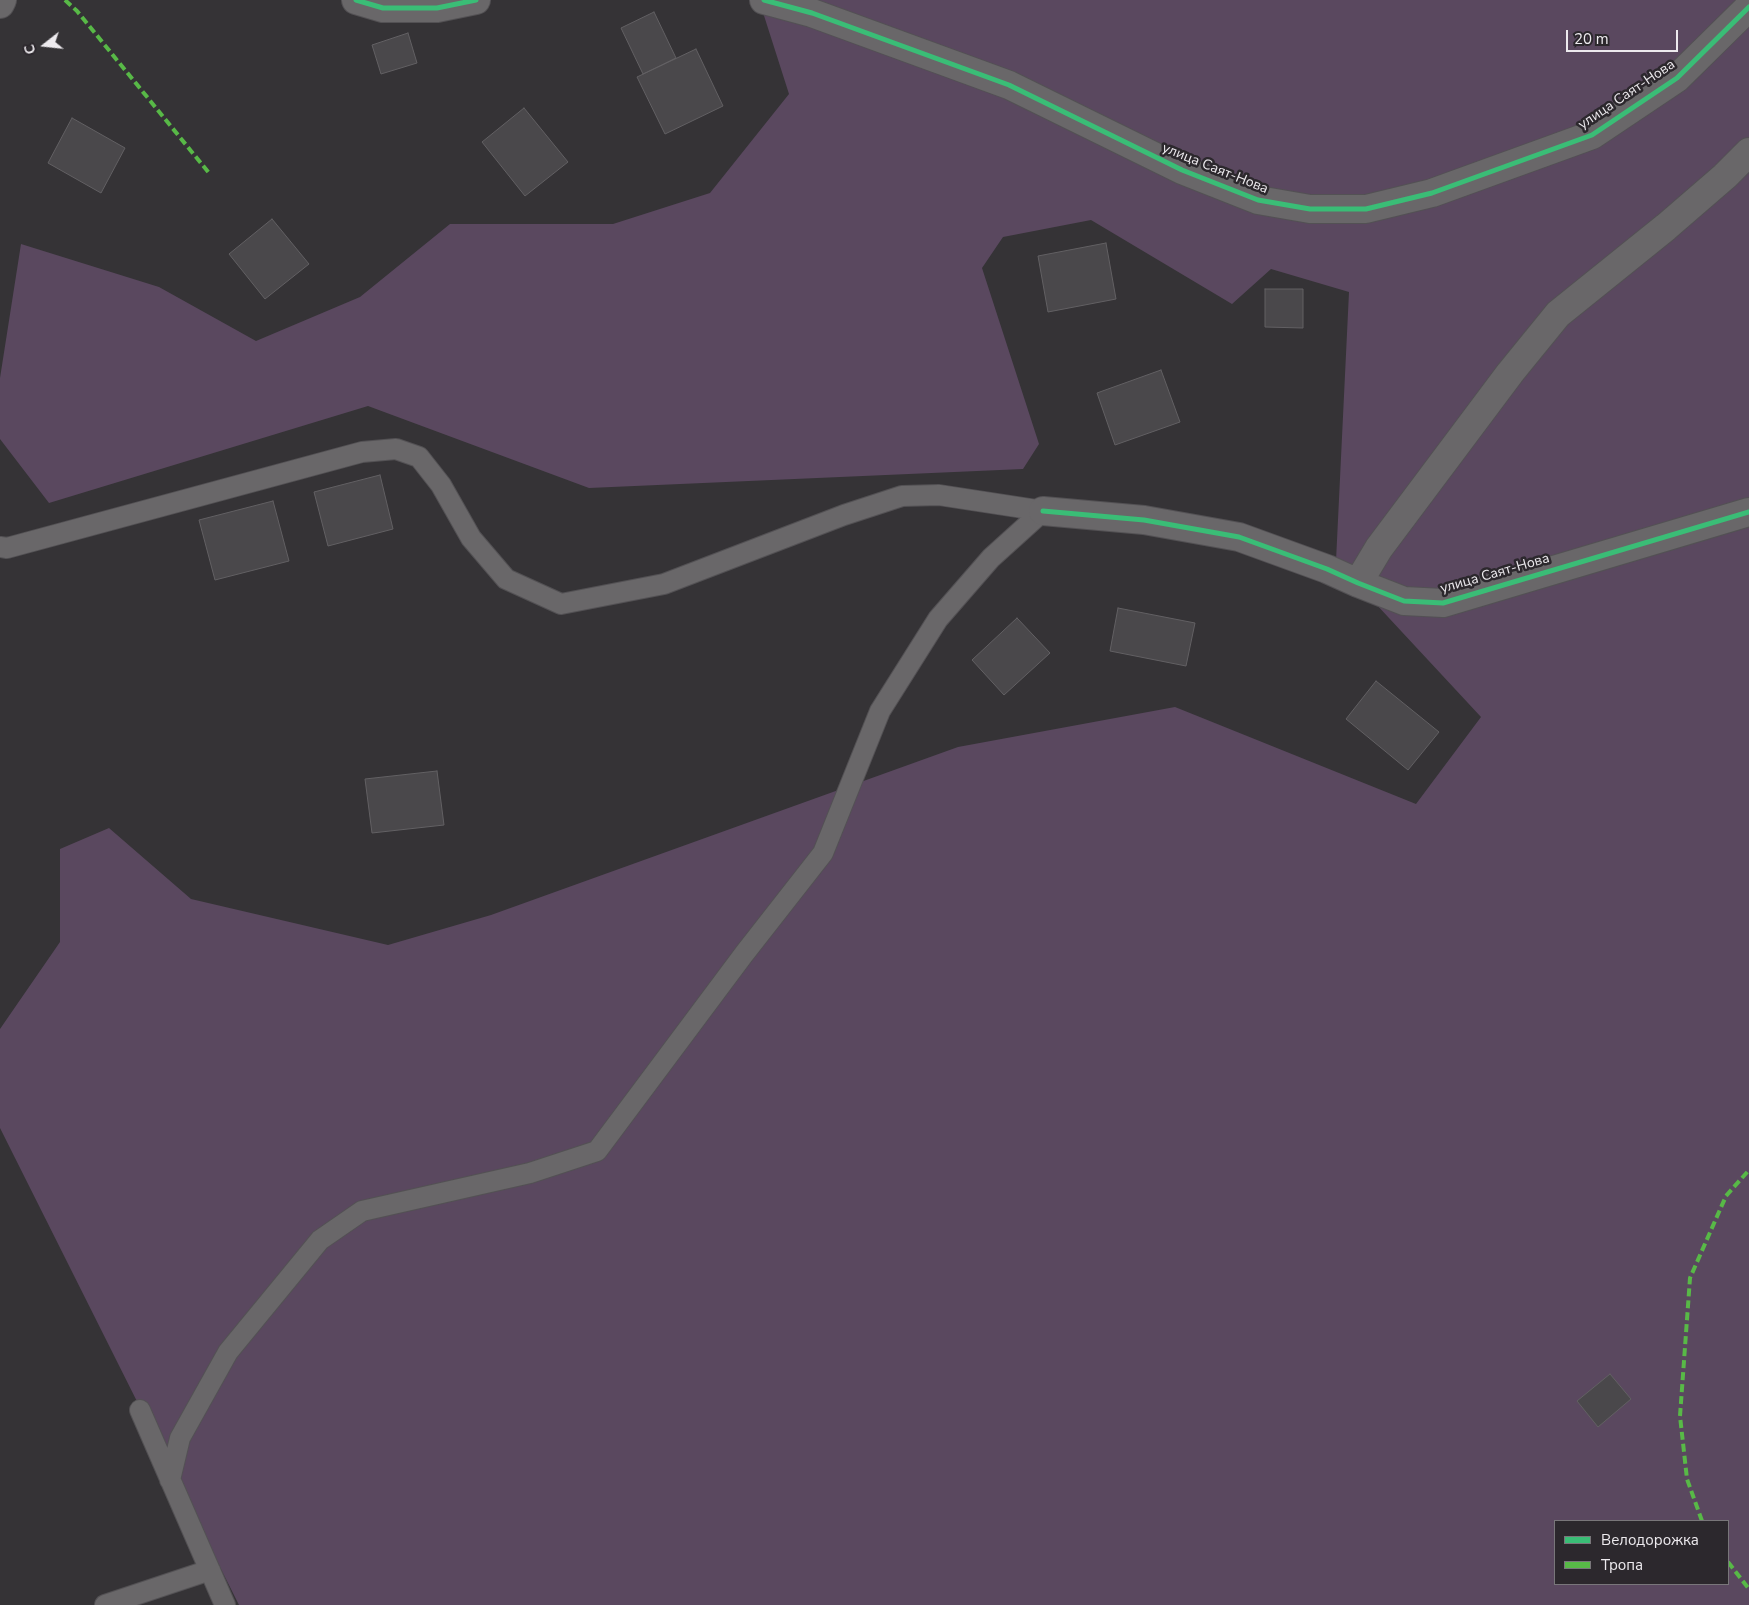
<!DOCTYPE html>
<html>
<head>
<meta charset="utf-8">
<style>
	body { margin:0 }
	#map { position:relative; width:1749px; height:1605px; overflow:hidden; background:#353336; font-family:"Nunito Sans",sans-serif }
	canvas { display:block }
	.legend { position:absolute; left:1554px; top:1520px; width:175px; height:65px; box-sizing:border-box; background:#2c282d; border:1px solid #79767a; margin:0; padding:6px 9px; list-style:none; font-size:15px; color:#edeaee }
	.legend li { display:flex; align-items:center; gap:10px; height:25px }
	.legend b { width:25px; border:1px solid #79767a }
	.north { position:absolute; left:20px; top:20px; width:50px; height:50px; -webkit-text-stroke:4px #2c282d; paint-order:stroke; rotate:254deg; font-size:14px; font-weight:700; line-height:20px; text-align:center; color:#edeaee }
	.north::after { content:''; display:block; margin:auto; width:18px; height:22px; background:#edeaee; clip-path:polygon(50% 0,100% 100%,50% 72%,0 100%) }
	.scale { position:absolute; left:1566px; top:30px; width:112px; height:22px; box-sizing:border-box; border:2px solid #edeaee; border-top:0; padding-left:6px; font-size:15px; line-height:18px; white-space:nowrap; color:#edeaee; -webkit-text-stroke:4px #2c282d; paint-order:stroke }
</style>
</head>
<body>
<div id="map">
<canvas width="1749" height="1605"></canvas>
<ul class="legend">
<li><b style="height:6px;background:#3abd76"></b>Велодорожка</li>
<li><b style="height:6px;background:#58b947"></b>Тропа</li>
</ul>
<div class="north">С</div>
<div class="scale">20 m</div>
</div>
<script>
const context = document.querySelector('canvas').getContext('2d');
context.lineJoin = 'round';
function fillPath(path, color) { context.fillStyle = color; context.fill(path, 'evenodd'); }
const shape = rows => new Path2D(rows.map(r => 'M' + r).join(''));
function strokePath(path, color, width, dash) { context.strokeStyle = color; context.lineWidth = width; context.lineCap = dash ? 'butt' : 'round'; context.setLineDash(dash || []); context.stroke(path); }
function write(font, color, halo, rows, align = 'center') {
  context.font = font + ' "Nunito Sans",sans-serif'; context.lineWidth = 5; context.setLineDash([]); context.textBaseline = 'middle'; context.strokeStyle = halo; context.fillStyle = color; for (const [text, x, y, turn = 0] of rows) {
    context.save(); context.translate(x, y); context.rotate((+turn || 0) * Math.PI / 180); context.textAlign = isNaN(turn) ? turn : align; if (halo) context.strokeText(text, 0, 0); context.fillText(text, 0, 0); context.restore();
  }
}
const green = shape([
	[759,0,1749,0,1749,1605,239,1605,0,1128,0,1029,60,942,60,849,109,828,191,899,388,945,491,915,958,747,1175,707,1416,804,1481,717,1336,561,1349,292,1271,269,1232,304,1091,220,1003,237,982,268,1039,444,1023,469,589,488,368,406,49,503,0,439,0,378,21,244,159,287,256,341,360,297,450,224,613,224,710,193,789,94],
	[1555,1521,1728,1521,1728,1584,1555,1584]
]);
const building = shape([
	[654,12,676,58,643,74,621,28,654,12],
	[408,33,417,63,381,74,372,45,408,33],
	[696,49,723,106,665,134,637,77,696,49],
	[524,108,568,162,525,196,482,142,524,108],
	[72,118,125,148,101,193,48,163,72,118],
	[272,219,309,264,265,299,229,254,272,219],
	[1106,243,1116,299,1048,312,1038,256,1106,243],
	[1265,289,1303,289,1303,328,1265,327,1265,289],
	[1161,370,1180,422,1115,445,1097,393,1161,370],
	[380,475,393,529,328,546,314,492,380,475],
	[273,501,289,561,215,580,199,520,273,501],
	[1118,608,1195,623,1186,666,1110,651,1118,608],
	[1017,618,1050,653,1004,695,972,660,1017,618],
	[1376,681,1439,732,1408,770,1346,719,1376,681],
	[437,771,444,825,372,833,365,779,437,771],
	[1610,1374,1631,1399,1598,1427,1577,1401,1610,1374]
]);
const service = shape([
	[0,547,7,548,362,452,396,449,419,457,441,485,471,538,506,579,561,604,664,584,844,515,902,496,939,495,1043,511],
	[140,1410,225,1605],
	[170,1480,180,1438,228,1352,320,1240,362,1211,530,1173,597,1151,744,954,823,853,880,711,938,619,991,558,1043,511],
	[105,1605,210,1570]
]);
const minor = shape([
	[356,0,383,8,437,8,476,0],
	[764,0,812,13,1009,85,1182,170,1258,200,1310,209,1366,209,1432,193,1592,135,1677,78,1749,7],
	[0,4,2,0],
	[1043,511,1144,520,1239,537,1327,569,1358,583,1404,601,1443,603,1749,512],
	[1358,583,1379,548,1510,373,1558,314,1666,227,1725,176,1749,152]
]);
const quiet = shape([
	[65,0,77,11,209,173],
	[1702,1521,1687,1479,1680,1416,1690,1278,1726,1196,1749,1170],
	[1728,1562,1749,1589]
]);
const cycleway = shape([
	[356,0,383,8,437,8,476,0],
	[764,0,812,13,1009,85,1182,170,1258,200,1310,209,1366,209,1432,193,1592,135,1677,78,1749,7],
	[1043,511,1144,520,1239,537,1327,569,1358,583,1404,601,1443,603,1749,512]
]);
const streetNames = [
	["улица Саят-Нова",1627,95,-34],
	["улица Саят-Нова",1215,169,22],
	["улица Саят-Нова",1495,574,-16]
];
fillPath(green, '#5a485f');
fillPath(building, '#4a484b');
strokePath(building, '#626063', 1);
strokePath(service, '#535154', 22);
strokePath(minor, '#535154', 30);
strokePath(service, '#696769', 20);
strokePath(minor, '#696769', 28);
strokePath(quiet, '#58b947', 4, [8, 4]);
strokePath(cycleway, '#3abd76', 5);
write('14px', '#edeaee', '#2c282d', streetNames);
</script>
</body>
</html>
